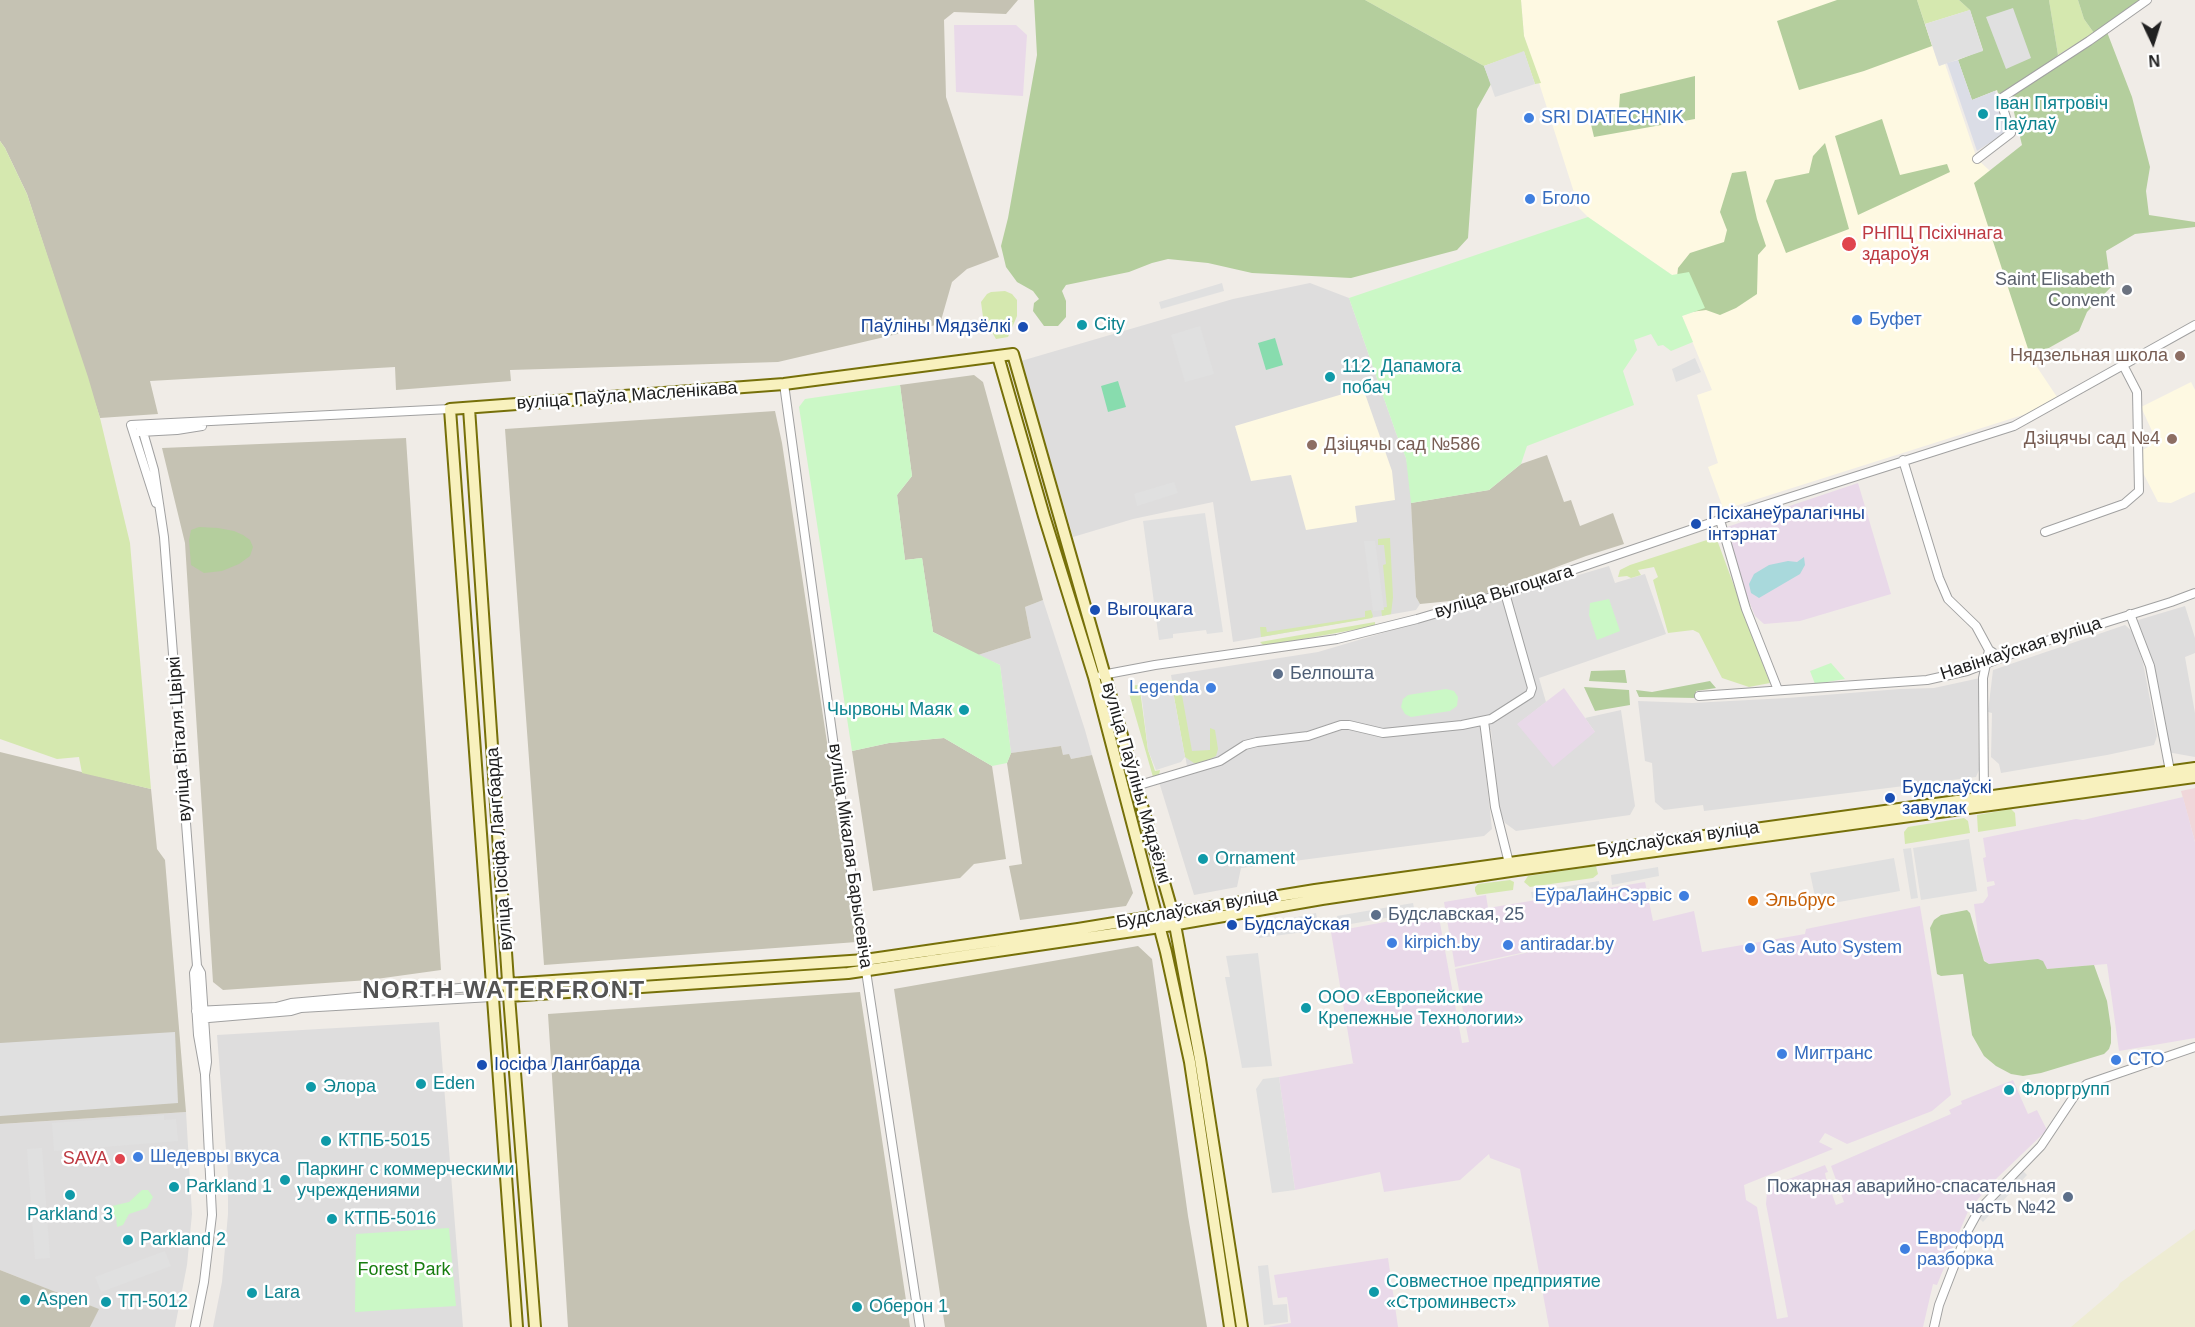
<!DOCTYPE html>
<html>
<head>
<meta charset="utf-8">
<style>
	body { margin:0 }
	#map { position:relative; width:2195px; height:1327px; overflow:hidden; background:#f0ece7; font-family:Arial,sans-serif }
	canvas { display:block }
	.north { position:absolute; left:2123px; top:12px; width:60px; height:60px; -webkit-text-stroke:4px #fff; paint-order:stroke; rotate:176deg; font-size:16px; font-weight:700; line-height:24px; text-align:center; color:#202020 }
	.north::after { content:''; display:block; margin:auto; width:21px; height:27px; background:#202020; clip-path:polygon(50% 0,100% 100%,50% 72%,0 100%) }
</style>
</head>
<body>
<div id="map">
<canvas width="2195" height="1327"></canvas>
<div class="north">N</div>
</div>
<script>
const context = document.querySelector('canvas').getContext('2d');
context.lineJoin = 'round';
function fillPath(path, color) { context.fillStyle = color; context.fill(path, 'evenodd'); }
const shape = rows => new Path2D(rows.map(r => 'M' + r).join(''));
function strokePath(path, color, width, dash) { context.strokeStyle = color; context.lineWidth = width; context.lineCap = dash ? 'butt' : 'round'; context.setLineDash(dash || []); context.stroke(path); }
function write(font, color, halo, rows, align = 'center') {
  context.font = font + ' Arial,sans-serif'; context.lineWidth = 5; context.setLineDash([]); context.textBaseline = 'middle'; context.strokeStyle = halo; context.fillStyle = color; for (const [text, x, y, turn = 0] of rows) {
    context.save(); context.translate(x, y); context.rotate((+turn || 0) * Math.PI / 180); context.textAlign = isNaN(turn) ? turn : align; if (halo) context.strokeText(text, 0, 0); context.fillText(text, 0, 0); context.restore();
  }
}
const residential = shape([
	[1310,283,1349,298,1396,433,1406,458,1410,478,1416,597,1420,604,1416,610,1233,642,1213,502,1133,519,1073,537,1021,361,1233,299],
	[1609,566,1615,583,1645,574,1666,634,1539,678,1546,702,1518,724,1595,732,1585,718,1621,710,1635,806,1630,815,1516,831,1505,823,1499,809,1491,730,1481,730,1492,829,1484,836,1241,868,1237,887,1194,895,1159,782,1188,772,1171,675,1318,652],
	[1043,600,1085,730,1092,755,1071,759,1063,755,1061,746,1011,753,1000,665,978,655,1031,638,1025,607],
	[2185,606,2195,638,2195,653,2185,657,2195,713,2195,757,2167,752,2154,664,2135,621],
	[2125,625,2133,632,2143,663,2157,736,2154,745,2107,755,2001,773,1999,764,1991,757,1992,713,1988,712,1993,670],
	[1980,678,1978,715,1979,770,1976,777,1704,811,1703,805,1664,810,1655,802,1652,763,1645,761,1638,701,1692,703,1787,698,1900,689,1934,688],
	[439,1022,463,1327,213,1327,222,1282,228,1214,228,1175,217,1035],
	[186,1112,192,1214,187,1265,175,1327,90,1327,98,1309,0,1270,0,1124]
]);
const commercial = shape([
	[2195,788,2195,842,2181,791]
]);
const industrial = shape([
	[954,25,1016,25,1027,35,1023,96,956,92],
	[1858,483,1891,594,1800,621,1764,624,1755,616,1741,581,1724,528],
	[1564,688,1595,732,1553,767,1517,724],
	[2183,797,2195,842,2195,1038,2119,1051,2107,964,2047,969,1989,964,1984,960,1980,949,1974,904,1983,903,1988,896,1987,887,1995,885,1994,881,1987,882,1983,858,1986,857,1983,838,2076,819,2083,820],
	[1645,882,1653,921,1694,911,1702,952,1805,934,1806,929,1920,906,1951,1095,1932,1111,1847,1144,1825,1133,1819,1142,1833,1149,1744,1185,1746,1200,1757,1207,1777,1319,1788,1317,1766,1204,1767,1191,1776,1184,1825,1165,1828,1172,1825,1173,1826,1178,1836,1205,1844,1202,1831,1166,1951,1114,1949,1110,1962,1104,1961,1101,2013,1080,2028,1114,2037,1110,2047,1130,1997,1178,1969,1209,1941,1275,1937,1285,1933,1284,1923,1327,1549,1327,1520,1169,1490,1158,1489,1154,1460,1180,1384,1192,1380,1172,1295,1190,1279,1077,1355,1063,1353,1063,1331,932,1438,912,1462,1043,1469,1042,1455,969,1582,940,1455,967,1444,902,1486,895,1488,908],
	[1388,1258,1398,1327,1268,1327,1291,1323,1287,1297,1278,1298,1274,1275]
]);
const education = shape([
	[1521,0,1917,0,1939,66,1945,64,1977,159,2106,277,2069,335,2031,358,2057,397,2029,413,1729,508,1723,508,1708,467,1718,463,1697,395,1712,390,1682,316,1705,308,1672,275,1588,217,1579,208,1524,36],
	[2191,382,2195,390,2195,492,2171,503,2158,502,2139,465,2139,452,2148,447,2152,431,2141,407],
	[1363,388,1392,471,1395,500,1355,506,1357,522,1306,530,1291,475,1251,481,1235,426]
]);
const construction = shape([
	[0,0,1018,0,1006,14,954,12,944,20,946,97,999,257,967,269,952,282,940,324,778,362,510,370,511,381,396,390,395,367,150,381,158,414,100,418,27,194,5,148,0,141],
	[974,375,983,382,1043,600,1025,607,1031,638,978,655,933,632,922,558,905,560,897,495,912,476,900,385],
	[775,411,782,443,857,942,544,965,505,429],
	[406,438,441,970,369,980,223,990,213,982,185,543,162,448],
	[1547,455,1564,502,1571,500,1580,526,1613,513,1624,544,1586,556,1471,599,1420,604,1416,597,1411,503,1489,490,1521,464],
	[944,738,992,766,1006,859,974,864,960,878,873,891,852,751,889,743],
	[1061,746,1063,755,1069,754,1071,759,1092,755,1133,893,1126,906,1020,920,1009,866,1022,864,1007,763,1011,753],
	[0,752,151,789,157,849,165,860,186,1112,0,1124],
	[1138,946,1152,959,1188,1216,1207,1327,945,1327,894,989],
	[860,992,910,1327,568,1327,548,1014],
	[0,1270,99,1309,90,1327,0,1327]
]);
const farmland = shape([
	[2195,1229,2195,1327,2071,1327,2118,1287,2120,1283]
]);
const grass = shape([
	[1365,0,1521,0,1524,36,1541,83,1535,84,1524,52,1484,66],
	[1917,0,1959,0,1970,10,1925,24],
	[2049,0,2078,0,2084,19,2094,33,2058,55],
	[0,141,5,148,27,194,88,377,100,418,130,543,151,789,82,773,79,757,57,759,0,739],
	[1005,291,1012,294,1017,300,1017,316,1008,337,996,339,983,317,981,302,987,294,991,292],
	[1716,537,1770,683,1749,687,1722,678,1699,633,1693,630,1668,633,1653,580,1658,577,1654,567,1638,570,1641,575,1631,578,1627,576,1618,577,1620,570,1630,565],
	[1390,538,1393,597,1391,614,1382,616,1381,608,1387,607,1383,565,1386,564,1384,545,1378,545,1378,539],
	[1371,610,1373,616,1372,618,1261,637,1260,627,1266,627,1267,632,1365,617,1365,611],
	[1375,622,1375,626,1264,646,1260,642],
	[1173,680,1180,684,1192,751,1210,750,1210,728,1215,730,1218,749,1216,756,1202,763,1194,763,1185,757,1172,686,1140,690,1148,750,1155,771,1160,770,1159,775,1153,777,1128,690,1130,686],
	[2011,809,2015,813,2016,826,1978,832,1977,815],
	[1964,818,1968,821,1970,833,1905,844,1904,832,1908,827],
	[1596,866,1598,874,1593,878,1530,887,1524,882,1528,876],
	[1510,880,1514,882,1513,890,1477,895,1475,891,1475,887,1478,884]
]);
const forest = shape([
	[1034,0,1365,0,1484,66,1491,84,1477,109,1468,238,1457,250,1351,278,1252,273,1208,263,1168,259,1152,263,1129,272,1066,285,1062,291,1066,301,1066,317,1058,326,1044,326,1033,311,1034,303,1039,299,1033,291,1017,282,1006,267,1001,246,1008,218,1037,55],
	[1837,0,1917,0,1932,46,1864,71,1799,90,1777,21],
	[1959,0,2049,0,2058,55,2038,75,2000,99,1997,90,1972,100,1958,60,1983,50,1970,10],
	[2078,0,2143,0,2094,33,2084,19],
	[2107,32,2132,97,2150,167,2146,191,2149,215,2195,222,2195,227,2135,234,2106,251,2111,287,2087,312,2079,331,2031,358,1974,183,2022,145,2010,96],
	[1695,76,1695,119,1594,137,1589,116,1619,109,1620,94],
	[1882,119,1900,175,1947,164,1950,172,1858,215,1835,136],
	[1825,143,1849,229,1786,253,1766,201,1775,180,1809,173,1813,156],
	[1746,171,1757,219,1766,246,1758,255,1757,294,1736,308,1720,315,1706,310,1691,312,1676,286,1678,268,1690,253,1724,242,1727,230,1720,212,1732,173],
	[199,527,218,528,234,531,243,535,250,540,253,547,250,556,239,564,222,571,204,573,191,565,189,540,191,530],
	[1625,670,1627,683,1589,681,1591,671],
	[1710,681,1716,688,1696,691,1696,698,1639,697,1636,690,1652,692],
	[1584,687,1629,690,1630,705,1595,711],
	[1967,910,1970,913,1984,961,1989,964,2038,959,2043,961,2047,969,2094,965,2107,1001,2111,1028,2111,1043,2109,1049,2104,1054,2041,1073,2023,1076,2011,1074,1996,1066,1984,1056,1972,1035,1963,974,1941,976,1937,974,1930,928,1934,920,1941,915]
]);
const park = shape([
	[1588,217,1672,275,1689,272,1705,308,1682,316,1693,342,1671,351,1663,345,1658,346,1651,334,1634,340,1637,350,1623,371,1634,405,1527,446,1521,464,1489,490,1411,503,1406,458,1396,433,1349,298],
	[900,385,912,476,897,495,905,560,922,558,933,632,1000,665,1011,753,1007,763,992,766,944,738,889,743,852,751,799,407,805,399],
	[1609,599,1620,631,1597,640,1589,615,1590,603],
	[1831,663,1845,679,1815,684,1810,671],
	[1446,689,1454,691,1458,697,1457,706,1450,711,1411,717,1405,714,1401,707,1403,699,1408,695],
	[142,1190,148,1190,153,1197,147,1208,129,1214,123,1225,117,1227,116,1217,108,1211,112,1206,129,1202],
	[449,1228,456,1306,355,1312,356,1234]
]);
const pitch = shape([
	[1275,338,1283,365,1266,370,1258,343],
	[1118,381,1126,407,1108,412,1101,386]
]);
const parking = shape([
	[2013,8,2031,58,2006,69,1986,17],
	[1970,10,1983,51,1939,66,1925,24],
	[1524,51,1535,84,1495,97,1484,66],
	[1222,283,1224,291,1161,309,1159,302],
	[1200,326,1214,374,1185,382,1171,335],
	[1695,358,1701,372,1676,382,1672,369],
	[1174,482,1178,493,1137,506,1134,494],
	[1205,513,1223,632,1207,634,1206,630,1173,634,1173,638,1159,640,1143,521],
	[1364,541,1375,541,1384,610,1373,611],
	[1172,686,1185,757,1181,762,1156,770,1148,750,1141,691],
	[1969,839,1977,891,1921,900,1913,848],
	[1911,848,1918,898,1911,899,1903,849],
	[1894,858,1900,891,1817,906,1810,873],
	[1658,867,1659,876,1612,885,1611,875],
	[1599,881,1600,887,1532,898,1531,892],
	[1413,903,1415,913,1339,926,1337,916],
	[1316,913,1319,930,1259,938,1261,930,1282,925,1283,920],
	[1258,953,1272,1066,1242,1068,1225,977,1230,977,1226,956],
	[175,1032,178,1103,0,1116,0,1043],
	[1279,1077,1295,1190,1272,1193,1256,1089,1263,1079],
	[164,1115,164,1120,176,1119,178,1141,54,1151,52,1123],
	[42,1148,50,1258,35,1259,27,1149],
	[2023,1171,2027,1175,1983,1222,1979,1218],
	[165,1251,171,1266,101,1292,95,1277],
	[1268,1265,1273,1305,1287,1304,1288,1322,1264,1325,1258,1266]
]);
const plaza = shape([
	[1958,60,1972,100,1995,91,2008,131,1977,151,1947,63]
]);
const water = shape([
	[1804,557,1805,565,1800,574,1759,598,1751,593,1749,584,1754,574,1769,565,1788,561,1797,562]
]);
const street = shape([
	[1977,159,2011,133,2000,99,2089,41,2147,0],
	[784,384,854,892,920,1327],
	[141,425,154,470,164,537,197,966,201,973,207,1062,205,1075,212,1215,204,1282,195,1327],
	[140,432,177,430,202,426],
	[1903,460,1939,578,1948,599,1976,626,1989,650,1995,654,2003,656],
	[156,503,131,425,450,409],
	[1720,520,1746,609,1778,690],
	[2045,532,2124,504,2139,491,2137,392,2123,365],
	[2130,614,2150,666,2170,771],
	[1102,675,1155,665,1337,639,1417,619,1505,593,1725,518,2014,426,2195,325],
	[1699,696,1927,680,1967,671,2040,643,2171,602,2195,593],
	[1484,721,1495,807,1509,863],
	[1136,786,1220,761,1245,745,1257,742,1308,736,1341,725,1349,725,1383,733,1462,725,1491,719,1530,694,1532,688,1505,593],
	[1984,797,1983,678,1989,650],
	[197,966,194,973,198,1035,205,1074],
	[196,1011,276,1007,291,1003,493,985],
	[197,1019,291,1011,301,1008,509,996],
	[1934,1327,1939,1305,1968,1230,1979,1210,2041,1146,2075,1095,2087,1084,2195,1047]
]);
const secondary = shape([
	[998,356,1044,516,1094,677,1166,952,1190,1062,1230,1327],
	[469,408,509,996,535,1327],
	[493,985,865,960,1078,929,1315,890,2195,768],
	[509,996,848,973,1160,927,1322,899,1517,870,2195,777],
	[517,1327,450,409,784,384,1013,354,1173,914,1200,1059,1242,1327]
]);
const markers = [
	[1983,114,6,"#0f9aa8"],
	[1529,118,6,"#3f7fe0"],
	[1530,199,6,"#3f7fe0"],
	[1849,244,8,"#e0444e"],
	[2127,290,6,"#6b7280"],
	[1857,320,6,"#3f7fe0"],
	[1082,325,6,"#0f9aa8"],
	[1023,327,6,"#1a4fb4"],
	[2180,356,6,"#8d6e63"],
	[1330,377,6,"#0f9aa8"],
	[2172,439,6,"#8d6e63"],
	[1312,445,6,"#8d6e63"],
	[1696,524,6,"#1a4fb4"],
	[1095,610,6,"#1a4fb4"],
	[1278,674,6,"#5c6f8a"],
	[1211,688,6,"#3f7fe0"],
	[964,710,6,"#0f9aa8"],
	[1890,798,6,"#1a4fb4"],
	[1203,859,6,"#0f9aa8"],
	[1684,896,6,"#3f7fe0"],
	[1753,901,6,"#e8710a"],
	[1376,915,6,"#5c6f8a"],
	[1232,925,6,"#1a4fb4"],
	[1392,943,6,"#3f7fe0"],
	[1508,945,6,"#3f7fe0"],
	[1750,948,6,"#3f7fe0"],
	[1306,1008,6,"#0f9aa8"],
	[1782,1054,6,"#3f7fe0"],
	[2116,1060,6,"#3f7fe0"],
	[482,1065,6,"#1a4fb4"],
	[421,1084,6,"#0f9aa8"],
	[311,1087,6,"#0f9aa8"],
	[2009,1090,6,"#0f9aa8"],
	[326,1141,6,"#0f9aa8"],
	[138,1157,6,"#3f7fe0"],
	[120,1159,6,"#e0444e"],
	[285,1180,6,"#0f9aa8"],
	[174,1187,6,"#0f9aa8"],
	[70,1195,6,"#0f9aa8"],
	[2068,1197,6,"#5c6f8a"],
	[332,1219,6,"#0f9aa8"],
	[128,1240,6,"#0f9aa8"],
	[1905,1249,6,"#3f7fe0"],
	[1374,1292,6,"#0f9aa8"],
	[252,1293,6,"#0f9aa8"],
	[25,1300,6,"#0f9aa8"],
	[106,1302,6,"#0f9aa8"],
	[857,1307,6,"#0f9aa8"]
];
const cultureNames = [
	["Іван Пятровіч",1995,104],
	["Паўлаў",1995,125],
	["City",1094,325],
	["112. Дапамога",1342,367],
	["побач",1342,388],
	["Чырвоны Маяк",952,710,"right"],
	["Ornament",1215,859],
	["ООО «Европейские",1318,998],
	["Крепежные Технологии»",1318,1019],
	["Eden",433,1084],
	["Элора",323,1087],
	["Флоргрупп",2021,1090],
	["КТПБ-5015",338,1141],
	["Паркинг с коммерческими",297,1170],
	["учреждениями",297,1191],
	["Parkland 1",186,1187],
	["Parkland 3",70,1215,"center"],
	["КТПБ-5016",344,1219],
	["Parkland 2",140,1240],
	["Совместное предприятие",1386,1282],
	["«Строминвест»",1386,1303],
	["Lara",264,1293],
	["Aspen",37,1300],
	["ТП-5012",118,1302],
	["Оберон 1",869,1307]
];
const shopNames = [
	["SRI DIATECHNIK",1541,118],
	["Бголо",1542,199],
	["Буфет",1869,320],
	["Legenda",1199,688,"right"],
	["ЕўраЛайнСэрвіс",1672,896,"right"],
	["kirpich.by",1404,943],
	["antiradar.by",1520,945],
	["Gas Auto System",1762,948],
	["Мигтранс",1794,1054],
	["СТО",2128,1060],
	["Шедевры вкуса",150,1157],
	["Еврофорд",1917,1239],
	["разборка",1917,1260]
];
const healthNames = [
	["РНПЦ Псіхічнага",1862,234],
	["здароўя",1862,255],
	["SAVA",108,1159,"right"]
];
const worshipNames = [
	["Saint Elisabeth",2115,280],
	["Convent",2115,301]
];
const transitNames = [
	["Паўліны Мядзёлкі",1011,327,"right"],
	["Псіханеўралагічны",1708,514],
	["інтэрнат",1708,535],
	["Выгоцкага",1107,610],
	["Будслаўскі",1902,788],
	["завулак",1902,809],
	["Будслаўская",1244,925],
	["Іосіфа Лангбарда",494,1065]
];
const educationNames = [
	["Нядзельная школа",2168,356],
	["Дзіцячы сад №4",2160,439],
	["Дзіцячы сад №586",1324,445,"left"]
];
const streetNames = [
	["вуліца Паўла Масленікава",627,396,-4],
	["вуліца Выгоцкага",1504,592,-17],
	["Навінкаўская вуліца",2021,649,-18],
	["вуліца Віталя Цвіркі",180,739,-94],
	["вуліца Паўліны Мядзёлкі",1136,783,74],
	["Будслаўская вуліца",1678,839,-8],
	["вуліца Іосіфа Лангбарда",500,849,-94],
	["вуліца Мікалая Барысевіча",850,856,82],
	["Будслаўская вуліца",1197,909,-10]
];
const serviceNames = [
	["Белпошта",1290,674],
	["Будславская, 25",1388,915],
	["Пожарная аварийно-спасательная",2056,1187,"right"],
	["часть №42",2056,1208,"right"]
];
const foodNames = [
	["Эльбрус",1765,901]
];
const parkNames = [
	["Forest Park",404,1270]
];
const districtNames = [
	["NORTH WATERFRONT",504,991]
];
fillPath(residential, '#dedddd');
fillPath(commercial, '#f0d7da');
fillPath(industrial, '#e9d9e9');
fillPath(education, '#fef9e2');
fillPath(construction, '#c5c2b3');
fillPath(farmland, '#eeecd3');
fillPath(grass, '#d5e8af');
fillPath(forest, '#b4ce9d');
fillPath(park, '#cbf8c6');
fillPath(pitch, '#88dcae');
fillPath(parking, '#e0e0e0');
fillPath(plaza, '#dbdde6');
fillPath(water, '#a9d9dc');
strokePath(street, '#a1a1a1', 10);
strokePath(secondary, '#767009', 14);
strokePath(street, '#fff', 8);
strokePath(secondary, '#f8f1be', 10);
for (const [x, y, r, color] of markers) { const dot = new Path2D(); dot.arc(x, y, r, 0, 2 * Math.PI); context.fillStyle = color; context.fill(dot); strokePath(dot, '#fff', 2); }
write('18px', '#0d838f', '#fff', cultureNames, 'left');
write('18px', '#366cbe', '#fff', shopNames, 'left');
write('18px', '#be3a42', '#fff', healthNames, 'left');
write('18px', '#5b616d', '#fff', worshipNames, 'right');
write('18px', '#164399', '#fff', transitNames, 'left');
write('18px', '#785e54', '#fff', educationNames, 'right');
write('18px', '#202020', '#fff', streetNames);
write('18px', '#4e5e75', '#fff', serviceNames, 'left');
write('18px', '#c56008', '#fff', foodNames, 'left');
write('18px', '#187d0f', '#fff', parkNames);
context.letterSpacing = '1.5px';
write('bold 24px', '#535353', '#fff', districtNames);
context.letterSpacing = '0px';
</script>
</body>
</html>
